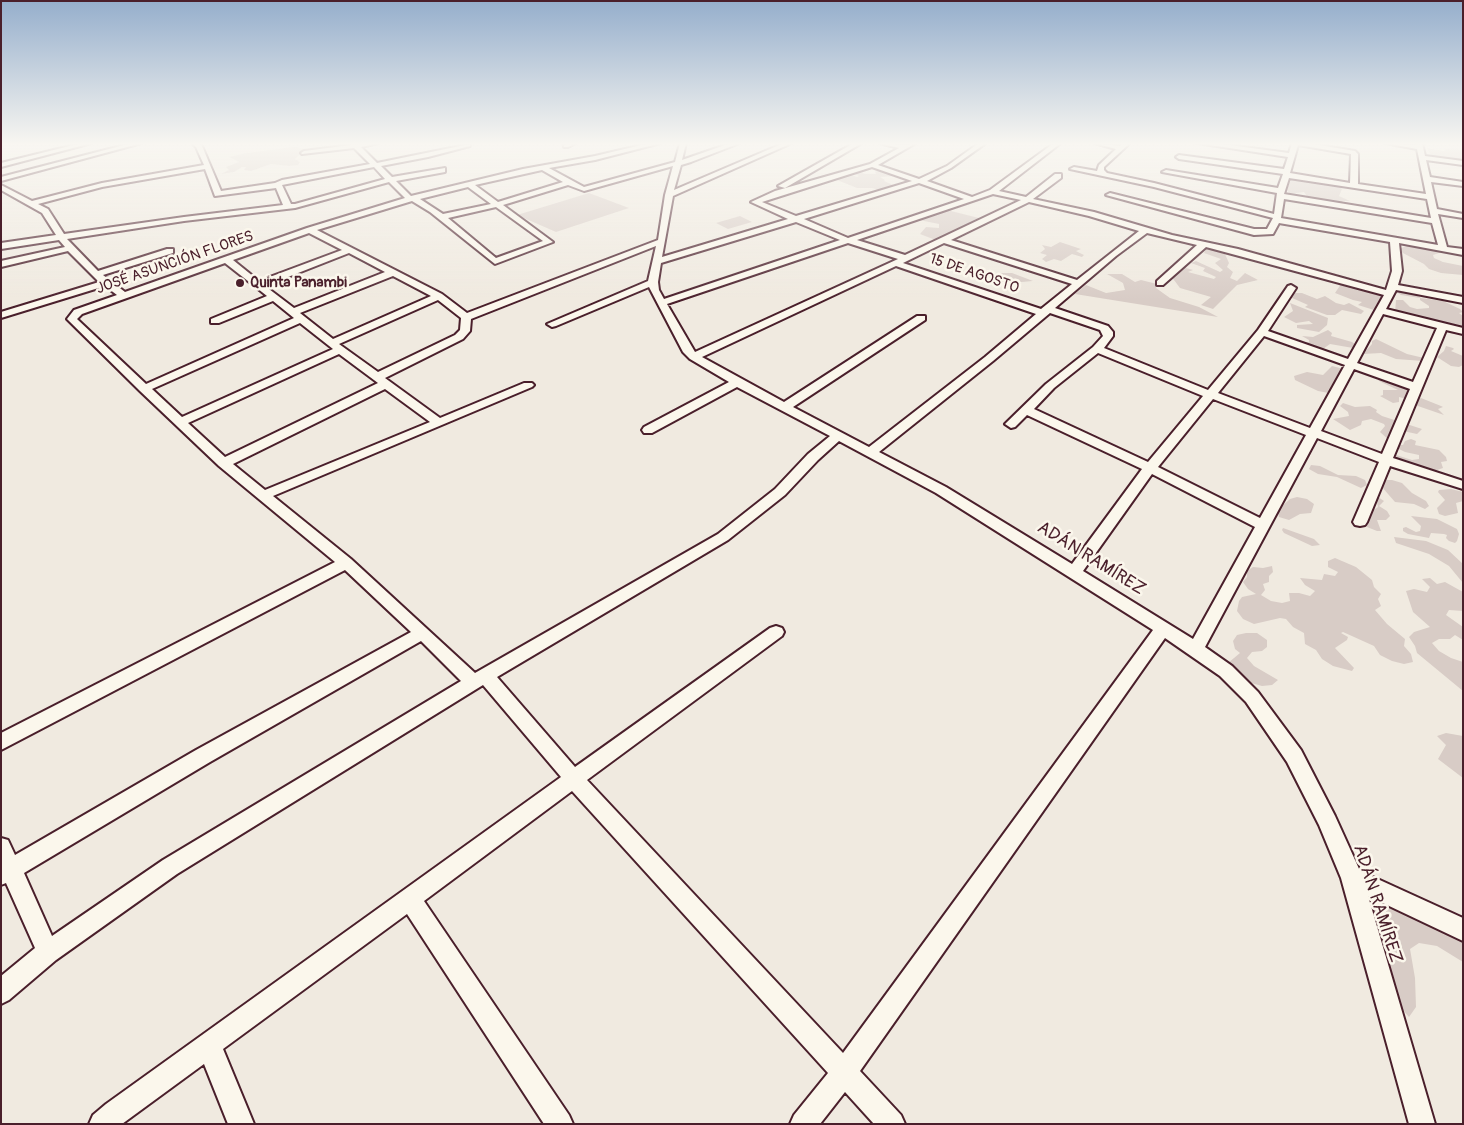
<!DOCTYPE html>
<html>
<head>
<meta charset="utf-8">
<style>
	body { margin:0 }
	#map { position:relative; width:1464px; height:1125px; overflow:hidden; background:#f0eae0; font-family:Pangolin,sans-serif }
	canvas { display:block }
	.frame { position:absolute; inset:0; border:2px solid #4a1f2b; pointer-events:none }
</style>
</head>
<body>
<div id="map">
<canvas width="1464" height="1125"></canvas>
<div class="frame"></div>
</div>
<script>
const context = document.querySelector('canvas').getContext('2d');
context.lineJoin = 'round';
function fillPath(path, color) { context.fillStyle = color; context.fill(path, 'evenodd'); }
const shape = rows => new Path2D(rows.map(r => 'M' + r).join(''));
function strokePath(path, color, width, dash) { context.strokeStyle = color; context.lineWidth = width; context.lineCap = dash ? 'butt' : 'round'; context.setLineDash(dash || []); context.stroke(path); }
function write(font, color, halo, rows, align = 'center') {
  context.font = font + ' Pangolin,sans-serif'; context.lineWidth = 5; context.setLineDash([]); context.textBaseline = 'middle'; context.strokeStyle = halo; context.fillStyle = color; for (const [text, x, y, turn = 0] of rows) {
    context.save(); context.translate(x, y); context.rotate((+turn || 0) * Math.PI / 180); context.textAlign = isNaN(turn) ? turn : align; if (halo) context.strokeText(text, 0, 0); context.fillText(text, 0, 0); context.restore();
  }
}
const green = shape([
	[1460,143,1463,144,1463,162,1432,158,1427,148,1444,151,1446,149,1462,150],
	[294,147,306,149,295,159,300,162,298,165,289,166,271,164,251,171,244,170,246,167,242,167,234,172,221,174,229,170,226,167,239,162,229,157,246,153],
	[878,170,894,176,880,177,885,180,884,181,898,187,883,191,872,188,857,188,837,180,850,174,857,177,859,176,854,174,859,172,866,174,876,174,875,172],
	[1290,179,1340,187,1342,189,1339,196,1350,201,1342,201,1345,205,1309,199,1304,192,1290,194,1287,190],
	[589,193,629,208,556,232,517,215],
	[947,210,983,219,938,241,920,234,926,227,939,228,939,224,919,220],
	[740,216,752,222,728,229,716,223],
	[1060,242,1081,249,1076,251,1084,255,1082,257,1072,254,1061,261,1054,259,1046,262,1042,259,1047,255,1040,253,1045,249,1042,245,1051,247],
	[1407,246,1439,250,1442,252,1433,255,1434,258,1443,262,1463,266,1463,275,1441,273,1429,269,1424,264,1401,252,1401,248],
	[1207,247,1224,252,1229,263,1227,267,1233,272,1230,278,1237,281,1245,273,1258,280,1237,285,1213,309,1201,305,1211,297,1180,288,1171,276,1188,260,1186,268,1193,270,1188,272,1214,279,1216,277,1203,271,1205,268,1191,263,1196,261,1220,272,1223,270,1215,263,1221,259,1204,253],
	[984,271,993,273,1012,273,1033,281,1010,283,977,278],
	[1107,274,1122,274,1135,282,1141,280,1157,284,1156,288,1170,298,1199,307,1218,317,1075,294,1086,285,1106,293,1125,290,1123,283],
	[1335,281,1383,293,1374,310,1358,305,1362,302,1353,300,1335,293,1341,284],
	[1399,290,1413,293,1421,298,1443,301,1460,309,1463,312,1459,313,1463,316,1463,327,1395,313,1396,300,1403,300,1410,307,1417,309,1429,308,1429,306,1420,300,1420,298,1401,295,1398,293],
	[1295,293,1302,293,1317,299,1325,296,1336,303,1344,305,1349,303,1364,311,1361,314,1342,310,1335,315,1327,315,1305,307,1308,305,1290,297],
	[1290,303,1328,318,1327,325,1319,332,1297,328,1297,325,1313,324,1309,321,1296,323,1284,317,1293,311],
	[1328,330,1332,333,1331,336,1352,342,1355,344,1353,348,1330,344,1320,351,1304,347,1301,343,1309,342,1309,340,1302,336,1313,337],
	[1376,339,1407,354,1424,358,1423,361,1396,359,1381,353,1363,354,1372,344,1372,341],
	[1446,346,1453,348,1454,349,1451,351,1463,356,1463,365,1459,367,1451,366,1437,357,1444,351],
	[1332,366,1344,369,1334,394,1318,391,1295,380,1294,376,1307,372,1323,375],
	[1379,379,1400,384,1415,395,1407,399,1399,397,1399,402,1393,403,1380,396,1383,395,1383,390,1398,390,1381,382,1378,380],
	[1421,398,1441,406,1443,407,1438,409,1444,415,1415,405,1416,400],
	[1343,403,1355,407,1370,406,1377,410,1376,412,1382,416,1422,429,1417,434,1403,431,1390,441,1380,432,1385,426,1384,424,1371,419,1362,421,1361,425,1350,430,1333,419,1349,416,1348,412,1340,406],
	[1411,439,1416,441,1415,445,1439,450,1446,457,1447,461,1441,462,1443,468,1434,471,1435,475,1392,462,1393,454,1412,460,1419,459,1419,455,1405,452,1397,448,1399,445,1403,445,1405,441],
	[1311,465,1320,466,1338,475,1356,476,1365,480,1367,485,1361,488,1337,477,1318,474,1309,469],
	[1383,480,1392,480,1402,483,1412,493,1426,501,1429,506,1425,509,1414,504,1395,502,1381,486],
	[1451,489,1463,492,1463,501,1456,503,1458,513,1445,516,1439,514,1437,508,1445,500,1438,492,1439,490],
	[1297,497,1307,499,1314,504,1311,513,1300,514,1289,520,1279,517,1278,511,1281,507,1290,499],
	[1378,497,1384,501,1379,506,1387,511,1390,516,1386,520,1377,520,1381,531,1377,531,1367,527,1364,521,1369,513,1378,507,1376,498],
	[1411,516,1437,519,1457,529,1459,534,1457,541,1455,543,1449,541,1446,538,1447,535,1444,534,1431,533,1429,538,1408,534,1403,531,1403,528,1406,527,1416,532,1420,531,1421,526],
	[1283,528,1314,539,1320,545,1312,546,1284,533,1282,530],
	[1394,537,1426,541,1448,550,1463,564,1463,583,1449,566,1429,554,1396,543],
	[1335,558,1356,567,1372,580,1374,587,1381,594,1378,599,1381,606,1375,610,1387,624,1405,639,1404,646,1411,654,1413,662,1404,664,1392,661,1380,655,1374,646,1343,632,1341,633,1348,637,1347,640,1335,648,1354,668,1352,671,1333,666,1322,659,1316,650,1305,644,1304,633,1293,627,1286,619,1280,618,1254,624,1243,619,1237,611,1239,601,1242,597,1256,594,1248,589,1243,582,1247,577,1247,571,1253,567,1263,568,1272,566,1273,572,1269,576,1269,582,1263,584,1265,590,1261,595,1271,601,1282,603,1290,601,1289,593,1299,593,1310,596,1315,591,1305,585,1300,578,1322,580,1324,574,1335,576,1338,572,1328,567,1328,561],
	[1430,578,1437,584,1445,582,1463,592,1463,611,1449,610,1446,615,1463,627,1463,640,1455,635,1450,639,1439,639,1432,643,1439,651,1451,658,1463,662,1463,691,1417,653,1415,646,1409,637,1414,632,1430,627,1413,612,1406,591,1414,589,1427,592,1430,587,1422,579],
	[1246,633,1257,633,1267,640,1267,647,1262,651,1252,652,1247,658,1254,666,1278,680,1272,685,1262,686,1237,679,1228,663,1240,653,1235,649,1233,641,1237,635],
	[1446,733,1463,736,1463,778,1438,759,1446,745,1437,736],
	[1379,891,1463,940,1463,962,1437,946,1419,943,1410,949,1415,978,1416,1007,1409,1017,1395,1001,1372,927,1374,902]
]);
const minor = shape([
	[82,143,92,143,1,167,1,163,82,143],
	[132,143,142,143,1,181,1,177,132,143],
	[192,143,199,143,202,146,221,191,275,183,282,180,370,164,354,148,302,154,301,153,304,151,351,145,350,143,379,143,361,147,377,163,470,144,470,146,428,157,381,166,392,177,445,168,445,172,396,181,411,196,523,169,595,156,650,143,661,143,595,160,549,168,584,187,675,162,680,143,686,143,682,160,731,143,740,143,691,162,681,165,674,190,784,143,792,143,673,196,662,257,788,219,751,202,775,191,870,164,899,148,879,143,905,145,916,143,878,165,919,179,947,166,979,143,986,143,951,168,927,181,972,197,990,190,1054,143,1061,143,999,191,1026,197,1055,174,1061,174,1061,178,1033,199,1094,212,1172,235,1238,249,1386,290,1392,271,1390,242,1279,223,1273,234,1254,235,1106,195,1110,193,1254,229,1267,229,1273,218,1154,187,1070,169,1074,167,1097,171,1099,165,1116,149,1094,143,1120,146,1123,143,1130,143,1104,167,1104,170,1107,173,1154,183,1274,214,1277,193,1162,172,1166,170,1278,188,1283,174,1179,159,1176,157,1179,155,1284,169,1288,157,1197,143,1214,143,1289,153,1292,143,1307,143,1355,151,1358,154,1358,184,1426,194,1417,149,1385,143,1416,145,1416,143,1422,143,1425,156,1463,161,1463,165,1426,160,1430,177,1463,182,1463,186,1431,182,1437,209,1463,214,1463,218,1438,214,1447,247,1463,249,1463,255,1399,243,1402,271,1398,285,1463,297,1463,303,1396,290,1386,309,1463,328,1463,334,1446,330,1393,458,1463,481,1463,489,1390,466,1367,522,1365,525,1360,526,1355,525,1353,522,1379,462,1317,438,1205,647,1232,666,1258,692,1301,750,1335,816,1360,871,1463,918,1463,941,1368,896,1435,1124,1409,1124,1341,878,1319,825,1287,762,1246,702,1220,676,1165,638,860,1071,901,1115,905,1124,874,1124,845,1092,820,1124,790,1124,794,1115,828,1073,572,791,424,901,569,1115,573,1124,544,1124,407,914,223,1049,254,1124,228,1124,204,1064,122,1124,89,1124,93,1115,106,1104,561,777,483,685,177,874,56,960,9,1000,1,1004,1,976,35,948,6,883,1,885,1,838,8,840,15,855,196,750,411,632,345,570,1,750,1,733,335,562,219,466,140,391,67,319,74,310,117,295,105,286,1,318,1,312,99,282,68,251,1,267,1,261,65,247,59,240,1,249,1,243,56,235,42,213,1,190,1,185,32,201,102,183,204,165,196,147,192,143],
	[1298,145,1351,154,1350,183,1290,173,1298,145],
	[673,166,665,195,658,240,467,313,442,294,317,230,412,201,430,212,495,264,553,242,503,205,568,185,584,191,673,166],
	[374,167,385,179,295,204,291,204,282,185,374,167],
	[872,167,912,181,796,216,762,202,872,167],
	[205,169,215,196,276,188,283,205,184,217,64,234,48,209,38,204,102,187,205,169],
	[542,170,563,182,498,202,475,185,542,170],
	[1289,178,1427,199,1431,218,1284,194,1289,178],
	[389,182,405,198,307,228,125,292,103,275,173,253,173,249,167,249,98,271,67,239,184,221,295,208,389,182],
	[919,183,964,199,848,238,804,219,919,183],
	[468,187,491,204,443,214,420,199,468,187],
	[993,194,1021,200,905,255,857,240,993,194],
	[1284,199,1432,223,1438,245,1281,218,1284,199],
	[1029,202,1089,216,1139,231,1077,280,951,240,1029,202],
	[496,207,543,241,496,258,448,218,496,207],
	[796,222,840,240,664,299,659,290,658,282,661,263,796,222],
	[309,233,342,250,259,281,233,260,309,233],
	[1147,233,1197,245,1157,281,1157,285,1163,285,1206,247,1384,295,1348,359,1268,331,1296,288,1291,285,1288,286,1258,330,1208,390,1104,348,1113,336,1113,332,1108,326,1055,308,1116,256,1147,233],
	[848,243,898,259,695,352,667,304,848,243],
	[944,243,1072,284,1041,309,903,263,944,243],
	[656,246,648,281,547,324,552,327,556,326,649,287,683,352,690,359,729,382,644,427,642,430,644,433,652,433,737,387,830,436,808,454,775,489,718,534,475,673,351,559,273,496,532,387,534,385,532,383,524,383,440,418,385,378,463,339,470,331,471,319,656,246],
	[349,253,385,272,294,308,265,286,349,253],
	[225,263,267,296,211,319,211,323,219,323,273,301,294,318,146,384,77,319,82,314,225,263],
	[896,266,1036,314,985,357,869,447,793,407,925,320,925,316,917,316,784,402,702,357,896,266],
	[393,276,431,296,333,339,300,313,393,276],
	[438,300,461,318,460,330,455,335,378,372,339,344,438,300],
	[1050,313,1100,330,1103,336,1093,347,1046,384,1005,424,1011,428,1015,427,1027,415,1142,469,1072,564,946,487,879,452,993,361,1050,313],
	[1383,314,1437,328,1413,382,1357,363,1383,314],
	[300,323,333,349,182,417,152,389,300,323],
	[1264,336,1345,365,1310,428,1218,393,1264,336],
	[1098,353,1203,396,1148,462,1034,409,1054,388,1098,353],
	[339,354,378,383,225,457,188,423,339,354],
	[1354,369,1410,389,1382,454,1321,431,1354,369],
	[385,389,430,422,265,490,233,464,385,389],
	[1213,399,1306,435,1260,518,1158,467,1213,399],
	[839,441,936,493,1153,630,843,1053,587,780,782,636,784,632,782,628,776,626,770,628,575,767,497,677,728,540,785,495,818,460,839,441],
	[1152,474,1255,527,1193,639,1083,571,1152,474],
	[421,641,461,681,163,860,52,936,24,873,210,762,421,641],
	[568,143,576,143,568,147,564,147,564,145,568,143],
	[854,143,862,143,785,188,778,186,854,143]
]);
const markers = [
	[240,283,5,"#4a1f2b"]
];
const farStreetnames = [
	["JOSÉ ASUNCIÓN FLORES",175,263,-19],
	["15 DE AGOSTO",974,274,19]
];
const farPoinames = [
	["Quinta Panambi",250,283]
];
const streetNames = [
	["ADÁN RAMÍREZ",1091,559,32],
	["ADÁN RAMÍREZ",1377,904,72]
];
fillPath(green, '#d8ccc6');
strokePath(minor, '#4a1f2b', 4);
fillPath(minor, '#fbf7ec');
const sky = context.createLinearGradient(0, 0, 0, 300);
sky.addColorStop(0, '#95aecc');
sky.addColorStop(0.48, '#f8f6f1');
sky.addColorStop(1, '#f8f6f100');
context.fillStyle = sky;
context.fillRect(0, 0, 1464, 300);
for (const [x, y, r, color] of markers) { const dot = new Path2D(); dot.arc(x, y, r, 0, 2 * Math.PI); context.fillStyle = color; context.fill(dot); strokePath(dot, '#fbf7ec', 2); }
write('15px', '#4a1f2b', '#fbf7ec', farStreetnames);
write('bold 15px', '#4a1f2b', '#fbf7ec', farPoinames, 'left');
write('18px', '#4a1f2b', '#fbf7ec', streetNames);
</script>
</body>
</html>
